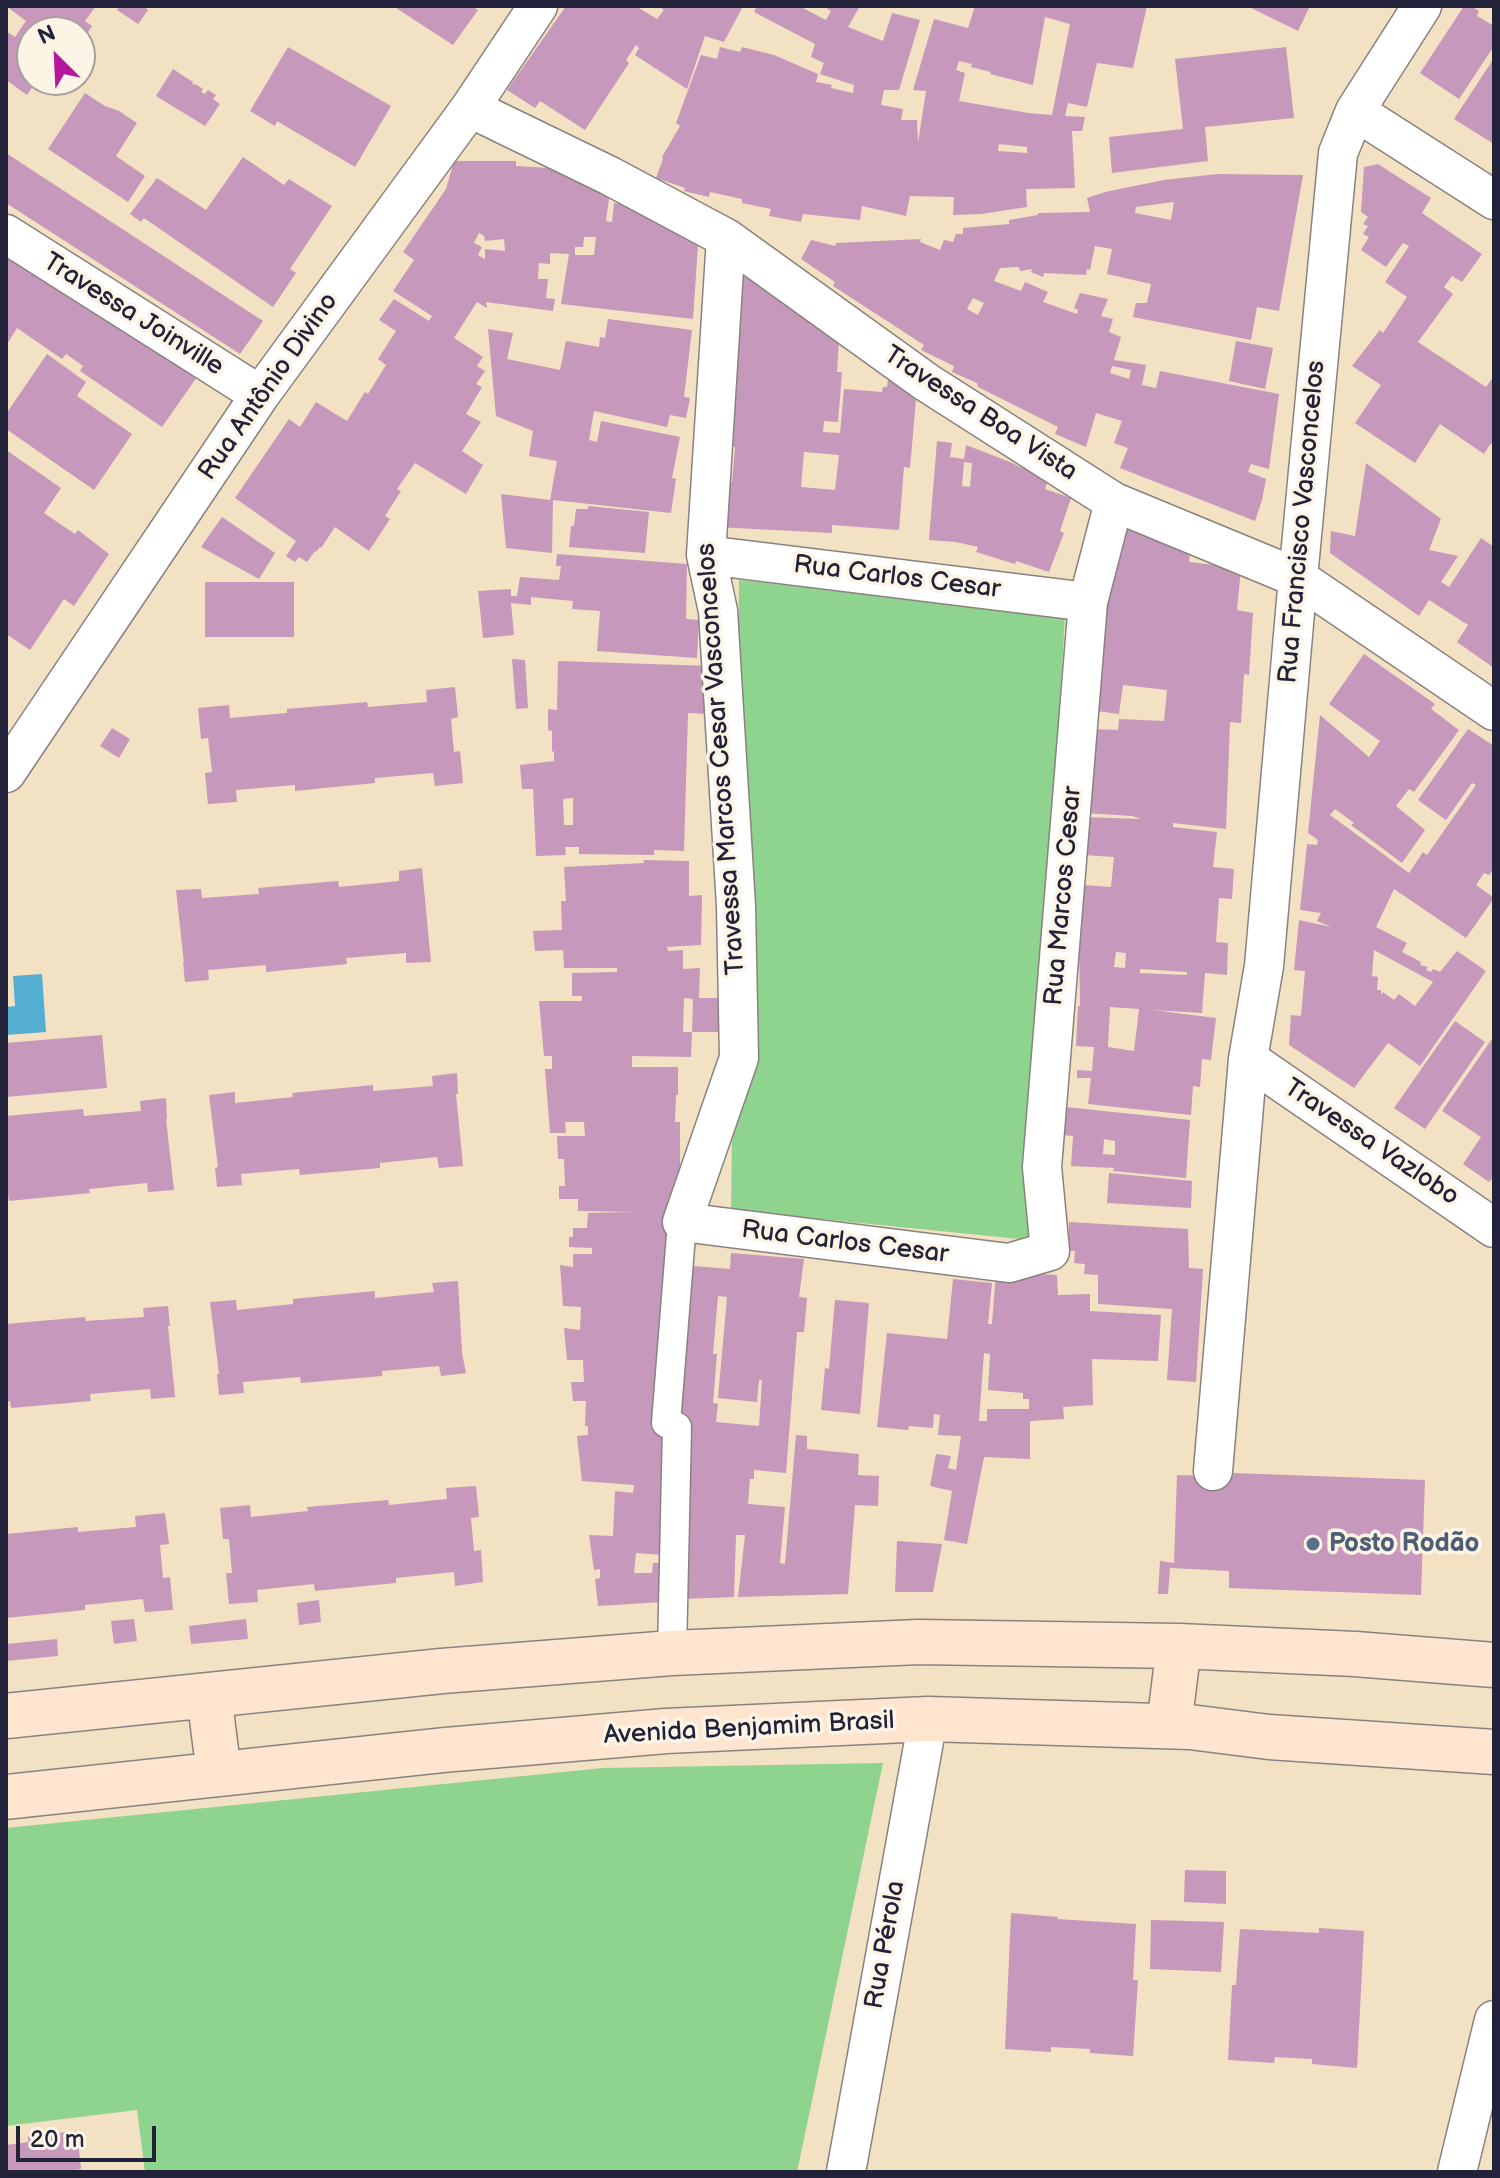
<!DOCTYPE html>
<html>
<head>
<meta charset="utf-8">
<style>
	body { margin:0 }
	#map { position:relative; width:1500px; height:2178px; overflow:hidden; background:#f2e1c3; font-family:"Balsamiq Sans",sans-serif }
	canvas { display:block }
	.frame { position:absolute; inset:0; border:8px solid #22223b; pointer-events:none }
	.north { position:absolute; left:16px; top:16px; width:80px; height:80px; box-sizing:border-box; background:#fcf5e5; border:2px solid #a5a1a1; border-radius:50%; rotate:336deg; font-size:22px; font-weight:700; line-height:32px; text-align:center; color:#22223b }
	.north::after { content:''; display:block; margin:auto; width:28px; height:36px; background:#b5179e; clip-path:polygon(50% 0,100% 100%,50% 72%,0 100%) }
	.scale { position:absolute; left:16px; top:2126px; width:140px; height:36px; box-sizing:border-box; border:4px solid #22223b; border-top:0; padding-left:10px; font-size:24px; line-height:28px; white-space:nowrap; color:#22223b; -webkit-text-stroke:6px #fcf5e5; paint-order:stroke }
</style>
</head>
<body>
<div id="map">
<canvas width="1500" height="2178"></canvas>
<div class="frame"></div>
<div class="north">N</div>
<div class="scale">20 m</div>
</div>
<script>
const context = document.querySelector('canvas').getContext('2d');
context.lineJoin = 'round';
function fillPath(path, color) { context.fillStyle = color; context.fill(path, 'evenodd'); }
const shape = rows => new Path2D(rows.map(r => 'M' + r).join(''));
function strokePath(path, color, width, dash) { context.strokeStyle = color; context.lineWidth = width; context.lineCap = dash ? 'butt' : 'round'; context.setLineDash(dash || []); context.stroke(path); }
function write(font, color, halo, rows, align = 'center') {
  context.font = font + ' "Balsamiq Sans",sans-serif'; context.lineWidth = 7; context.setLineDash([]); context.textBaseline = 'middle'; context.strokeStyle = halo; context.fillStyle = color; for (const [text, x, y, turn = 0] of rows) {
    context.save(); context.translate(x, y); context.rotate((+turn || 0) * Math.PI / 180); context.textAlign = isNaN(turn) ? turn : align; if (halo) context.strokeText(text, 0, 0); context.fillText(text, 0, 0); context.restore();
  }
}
const green = shape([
	[739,580,1065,616,1029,1240,731,1210],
	[883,1763,797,2172,145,2172,137,2110,6,2126,6,1828,603,1768]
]);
const water = shape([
	[42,974,46,1032,6,1035,6,1007,15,1006,13,976]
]);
const building = shape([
	[6,6,96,6,85,21,92,26,80,44,80,32,32,32,32,80,37,80,27,95,6,80,6,31,15,37,26,21],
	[120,6,143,6,148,10,138,24,117,10],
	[393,6,471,6,478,10,453,45],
	[566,6,641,6,639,8,657,19,664,10,659,6,743,6,724,42,705,36,687,89,635,55,639,48,636,45,626,60,629,63,585,130,540,101,535,108,507,90],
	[757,6,799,6,826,20,831,11,823,6,860,6,848,27,883,41,892,13,920,20,899,90,884,90,881,105,903,109,901,120,917,120,918,143,926,91,913,90,934,19,968,28,975,6,1147,6,1133,68,1097,63,1087,107,1068,103,1065,116,1085,117,1082,131,1072,131,1075,188,1026,189,1027,207,981,214,953,215,954,197,910,196,906,216,862,206,860,220,803,214,801,222,769,216,771,209,742,203,742,199,710,192,709,197,684,191,685,188,656,178,663,159,662,157,680,126,676,123,701,55,717,59,720,47,740,52,742,47,774,55,818,74,816,82,832,85,831,88,853,93,854,85,820,74,824,63,811,57,815,44,754,12],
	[1045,17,1070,24,1052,115,1028,113,959,101,965,73,956,70,959,61,972,64,971,67,991,72,990,74,1033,85],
	[999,144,1027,147,1027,153,998,151],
	[1247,6,1310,6,1298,31],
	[1464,6,1471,6,1479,11,1477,16,1494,26,1494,46,1459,99,1420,73],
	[288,47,391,106,355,167,277,121,275,126,250,111],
	[1286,47,1294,118,1205,127,1208,161,1112,173,1109,137,1183,129,1175,59],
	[1494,58,1494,144,1454,119],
	[173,69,193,82,192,84,197,85,203,89,201,92,205,94,208,90,216,95,213,99,220,104,205,126,156,96],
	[85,93,105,106,119,111,137,123,116,156,145,176,128,202,48,149],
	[6,153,263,321,240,354,6,203],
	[243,157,284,185,289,179,332,206,290,269,296,273,273,307,144,218,141,222,130,214,157,178,206,210],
	[454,161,516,161,516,166,550,168,551,162,611,185,606,221,612,222,614,203,670,213,699,230,693,319,561,304,569,254,550,253,550,264,539,263,538,279,548,279,546,298,555,299,553,311,486,302,487,308,477,302,454,338,483,357,477,366,485,371,476,384,482,387,466,414,481,422,462,451,483,465,466,494,415,463,397,489,401,491,385,516,390,519,369,551,335,527,321,548,320,547,316,552,315,551,307,562,299,557,295,562,286,556,296,541,235,498,289,419,300,427,316,402,347,421,365,392,368,394,386,365,378,359,396,331,379,320,394,299,429,321,432,316,393,291,414,260,403,252,446,189],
	[479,233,484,236,485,241,504,239,505,251,485,249,485,259,478,255,482,247,474,243],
	[584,237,596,237,594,255,575,255,575,247,583,247],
	[1378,164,1431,198,1422,213,1482,254,1462,282,1452,276,1444,287,1453,294,1418,342,1486,387,1494,376,1494,445,1491,443,1484,454,1440,424,1415,463,1355,423,1381,385,1352,366,1380,330,1383,333,1407,297,1385,282,1409,246,1403,243,1386,267,1361,250,1369,237,1363,234,1368,226,1363,224,1368,217,1361,212,1364,167],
	[1217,174,1303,175,1279,311,1257,307,1251,340,1133,317,1136,303,1147,303,1151,284,1107,274,1112,249,1095,246,1090,270,1087,269,1086,275,1044,273,1043,277,1031,272,1032,269,1020,271,1019,267,1000,268,994,281,1021,291,1025,282,1048,292,1043,302,1077,314,1078,310,1074,308,1080,293,1108,299,1101,316,1113,319,1109,332,1121,337,1114,360,1146,365,1142,385,1156,388,1160,371,1279,394,1269,469,1251,464,1248,472,1266,479,1262,500,1255,521,1120,468,1128,448,1114,443,1122,421,1096,413,1086,447,1055,434,1058,427,978,387,977,383,952,372,954,366,921,350,924,345,833,286,835,282,801,259,811,240,835,246,836,243,921,239,920,242,940,250,944,240,953,242,956,234,963,234,963,228,1009,224,1009,220,1038,215,1038,213,1090,212,1087,198,1105,192,1164,180],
	[1174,202,1171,220,1135,213,1136,207],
	[973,298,984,303,978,315,967,309],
	[1112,366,1131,370,1129,379,1110,373],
	[6,251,199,374,162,427,80,371,83,366,66,354,62,359,17,328,6,346],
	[731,275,758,278,839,340,837,372,842,372,838,422,824,421,823,432,840,433,844,389,882,392,883,387,887,387,888,379,916,399,910,468,904,467,899,530,832,525,832,533,716,527,716,481,732,482,735,447,716,445],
	[804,452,839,455,835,490,801,487],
	[608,319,692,330,684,397,690,398,686,418,670,415,667,427,594,411,589,440,597,442,601,421,680,437,672,478,676,479,671,513,553,500,552,553,506,548,501,494,550,500,557,461,529,456,533,431,496,416,488,329,513,333,507,359,560,370,566,341,599,347,600,337,605,338],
	[1236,341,1273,348,1265,389,1229,381],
	[47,354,86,382,77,396,132,434,94,490,6,429,6,414],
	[937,441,952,443,950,457,964,459,966,445,1010,462,1048,481,1045,489,1071,498,1060,531,1064,533,1049,572,1016,561,1015,564,976,552,978,547,956,542,929,540],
	[964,462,972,463,970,487,962,486],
	[6,450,61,488,44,513,75,534,78,530,109,554,74,606,64,599,30,650,6,634],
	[1366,463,1441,519,1429,550,1458,556,1441,582,1449,587,1481,538,1494,547,1494,668,1457,642,1468,625,1429,600,1419,616,1330,553,1331,531,1355,536],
	[588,506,649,512,645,553,569,547,571,526,574,526,576,509,588,509],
	[222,517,275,553,259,579,201,547],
	[1121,521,1191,545,1189,562,1241,568,1237,610,1253,613,1249,675,1244,674,1241,723,1230,722,1226,829,1173,823,1173,827,1217,832,1213,867,1234,869,1232,899,1219,898,1216,942,1228,943,1227,975,1205,973,1202,1013,1152,1010,1216,1018,1211,1060,1202,1059,1200,1087,1193,1086,1191,1115,1088,1104,1091,1078,1077,1078,1077,1070,1092,1071,1094,1047,1076,1046,1078,1006,1080,1006,1079,934,1083,885,1111,887,1114,857,1083,855,1085,817,1141,819,1132,816,1084,813,1093,729,1118,730,1119,719,1164,721,1167,690,1123,685,1119,714,1089,710,1091,670],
	[1116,952,1126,953,1125,968,1114,967],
	[1140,969,1187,972,1187,975,1140,973],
	[1110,1007,1139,1009,1134,1051,1108,1047],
	[557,554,687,564,686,619,699,620,697,658,597,651,600,611,572,609,573,601,531,597,531,605,511,603,514,635,483,638,478,591,511,589,511,596,517,596,520,577,559,580,561,566,556,566],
	[205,582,294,582,294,637,205,637],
	[1364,654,1435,704,1431,709,1459,730,1414,792,1409,789,1396,806,1425,830,1402,863,1351,825,1354,823,1335,809,1330,815,1409,873,1423,852,1427,855,1476,785,1472,783,1446,820,1418,800,1468,729,1494,746,1494,869,1489,875,1484,873,1476,885,1494,898,1466,938,1394,889,1376,927,1407,943,1402,952,1421,962,1420,965,1428,967,1426,970,1431,972,1433,969,1440,972,1457,951,1486,971,1420,1066,1388,1043,1354,1088,1289,1045,1291,1015,1301,1016,1305,971,1294,970,1299,920,1331,927,1317,921,1321,913,1300,910,1307,844,1317,845,1318,840,1308,833,1320,715,1369,757,1380,741,1329,704],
	[1374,950,1433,982,1415,1006,1399,994,1394,1000,1383,992,1381,995,1381,990,1377,990,1378,977,1372,976],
	[512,659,525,660,528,708,516,709],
	[558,661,711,666,709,714,688,713,684,851,654,850,654,855,579,854,579,847,565,847,566,855,536,856,533,789,522,789,520,765,554,761,554,751,552,752,552,731,548,730,548,709,557,710],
	[573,798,573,825,564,825,563,799],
	[455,687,458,717,451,719,454,752,460,751,463,783,435,786,433,773,375,778,375,783,295,791,295,785,236,790,237,802,208,804,205,773,212,772,208,738,201,739,198,708,229,705,230,718,287,713,287,709,367,702,368,707,427,702,426,690],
	[112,728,130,739,119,758,100,746],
	[643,860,689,861,689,896,702,895,701,945,667,947,668,951,683,950,683,969,700,968,699,998,725,998,725,1032,692,1032,693,999,684,998,683,1032,692,1032,691,1057,632,1056,632,1067,678,1067,678,1095,676,1095,675,1122,680,1122,680,1183,674,1183,672,1429,663,1555,636,1553,634,1573,652,1573,653,1563,662,1563,663,1602,598,1606,595,1579,600,1578,600,1569,594,1570,589,1535,613,1536,615,1491,633,1493,634,1485,582,1481,577,1436,588,1435,588,1426,585,1426,586,1401,573,1401,571,1382,584,1382,583,1360,567,1360,564,1328,580,1330,581,1307,563,1306,560,1265,573,1267,573,1254,592,1254,592,1248,569,1247,569,1237,573,1237,573,1228,587,1228,588,1213,635,1212,578,1211,578,1199,559,1199,559,1186,565,1186,564,1159,558,1159,557,1136,585,1136,584,1122,565,1122,566,1133,550,1133,545,1069,552,1069,552,1056,544,1056,539,1001,582,1001,582,996,572,996,572,973,617,972,617,968,564,968,563,950,535,951,533,931,562,930,561,901,566,901,564,867,644,863],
	[422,868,431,962,406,963,406,953,346,958,347,964,266,972,266,965,208,970,209,980,185,982,183,962,184,963,176,890,201,889,202,898,259,894,258,888,338,881,339,887,399,881,399,871],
	[1455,1021,1485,1042,1425,1129,1394,1108],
	[102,1035,107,1088,6,1097,6,1043],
	[1494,1036,1494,1181,1492,1179,1489,1182,1463,1164,1481,1137,1442,1111],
	[457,1073,458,1094,456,1094,463,1166,439,1168,437,1157,380,1163,380,1168,300,1175,299,1169,241,1174,242,1185,217,1187,215,1168,218,1167,209,1095,235,1092,235,1103,293,1097,292,1093,373,1085,373,1091,433,1086,432,1076],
	[166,1098,167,1119,166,1119,174,1190,148,1192,147,1183,89,1189,90,1193,9,1201,8,1195,6,1196,6,1116,83,1109,84,1116,141,1111,140,1101],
	[1056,1106,1190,1120,1186,1178,1113,1171,1114,1168,1071,1166,1073,1136,1061,1135],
	[1104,1139,1115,1141,1115,1155,1103,1154],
	[1109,1173,1192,1181,1191,1208,1107,1203],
	[1069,1222,1188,1229,1189,1268,1203,1269,1196,1382,1167,1380,1172,1309,1098,1304,1098,1275,1084,1274,1085,1264,1074,1263,1075,1251,1069,1251],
	[731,1253,804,1259,799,1297,807,1298,804,1332,797,1332,786,1473,754,1470,754,1479,750,1479,748,1504,785,1507,780,1563,785,1564,796,1435,807,1436,807,1449,859,1454,858,1475,879,1476,878,1506,855,1505,848,1594,738,1597,745,1535,736,1535,734,1597,684,1599,671,1419,681,1265,730,1269],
	[718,1296,727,1297,718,1398,757,1402,759,1380,762,1380,759,1426,716,1422,718,1404,713,1403,717,1354,713,1354],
	[996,1271,1057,1275,1058,1295,1090,1294,1090,1311,1161,1315,1158,1361,1092,1359,1093,1405,1063,1407,1064,1419,1030,1421,1030,1459,984,1457,967,1544,944,1540,952,1491,930,1486,936,1454,951,1456,948,1468,956,1470,961,1436,938,1435,940,1415,934,1414,933,1428,909,1426,908,1430,877,1427,887,1333,947,1339,953,1279,992,1283,988,1324,992,1324],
	[984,1353,990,1354,988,1390,1023,1393,1023,1399,1029,1399,1029,1409,987,1409,987,1421,979,1421],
	[458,1281,462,1353,466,1373,441,1376,439,1366,382,1371,382,1376,301,1383,300,1377,243,1382,244,1393,219,1395,217,1374,219,1374,210,1302,236,1300,237,1310,293,1304,293,1299,375,1291,375,1298,434,1292,432,1283],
	[835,1300,869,1303,860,1414,821,1410,825,1368,829,1369],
	[168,1306,170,1326,168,1326,175,1397,151,1399,150,1389,90,1394,91,1401,11,1408,10,1401,6,1402,6,1324,85,1317,86,1321,144,1317,143,1308],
	[1233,1473,1425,1480,1421,1595,1229,1588,1229,1571,1170,1568,1168,1594,1158,1594,1160,1561,1174,1563,1177,1475,1233,1477],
	[476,1486,479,1517,471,1518,474,1551,481,1550,483,1582,455,1586,454,1572,396,1578,396,1583,315,1591,314,1584,257,1590,258,1602,229,1604,226,1573,232,1573,229,1539,223,1539,220,1508,250,1505,251,1517,308,1511,307,1507,388,1500,389,1505,447,1499,446,1488],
	[165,1513,169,1544,160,1545,163,1578,170,1577,173,1610,145,1612,143,1599,85,1605,85,1610,6,1618,6,1534,78,1527,78,1532,136,1527,135,1516],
	[897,1541,942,1544,933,1592,895,1592],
	[319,1600,321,1622,299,1625,297,1603],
	[134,1619,137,1641,114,1644,111,1621],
	[246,1619,248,1639,191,1644,189,1626],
	[57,1639,58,1656,6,1661,6,1644],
	[1185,1870,1226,1871,1226,1904,1184,1902],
	[1011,1913,1058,1917,1057,1919,1136,1924,1133,1980,1138,1980,1133,2056,1090,2053,1090,2049,1051,2047,1051,2052,1005,2049],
	[1151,1920,1224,1922,1221,1972,1150,1969],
	[1319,1928,1364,1931,1357,2068,1312,2064,1312,2059,1275,2057,1274,2063,1228,2060,1232,1985,1236,1985,1240,1929,1319,1933],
	[77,2131,81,2169,61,2172,6,2172,6,2145,28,2142,28,2136]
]);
const pedestrian = shape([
	[672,1653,677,1427,666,1423,682,1222]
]);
const minor = shape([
	[470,108,610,176,726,238,926,382,1114,502,1298,578,1494,711],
	[1355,111,1494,200],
	[6,234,260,395],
	[726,238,706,555,718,611,736,906,739,1058,682,1222,1009,1263,1050,1251,1042,1167,1088,602,1114,502],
	[706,555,1088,602],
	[6,773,260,395,470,108,538,6],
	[1248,1059,1494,1228],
	[1213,1471,1248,1059,1264,966,1298,578,1338,153,1355,111,1422,6],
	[846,2172,928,1719],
	[1457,2172,1494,2020]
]);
const secondary = shape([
	[209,1695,219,1774],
	[6,1716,442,1671,672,1653,918,1642,1179,1646,1355,1654,1494,1665],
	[1169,1726,1179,1646],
	[6,1797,444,1750,666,1731,928,1719,1190,1727,1269,1737,1494,1752]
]);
const markers = [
	[1313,1544,8,"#5c6f8a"]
];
const streetNames = [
	["Travessa Joinville",133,315,32],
	["Rua Antônio Divino",269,387,-55],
	["Travessa Boa Vista",980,414,33],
	["Rua Francisco Vasconcelos",1303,522,-85],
	["Rua Carlos Cesar",897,578,7],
	["Travessa Marcos Cesar Vasconcelos",722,759,-94],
	["Rua Marcos Cesar",1064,896,-85],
	["Travessa Vazlobo",1371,1143,34],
	["Rua Carlos Cesar",845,1243,7],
	["Avenida Benjamim Brasil",749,1729,-3],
	["Rua Pérola",886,1945,-80]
];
const serviceNames = [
	["Posto Rodão",1329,1544]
];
fillPath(green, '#8fd48e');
fillPath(water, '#54aed1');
fillPath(building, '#c698bb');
strokePath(pedestrian, '#8a827f', 31);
strokePath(minor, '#8a827f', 41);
strokePath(secondary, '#8a827f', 47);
strokePath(pedestrian, '#fff', 28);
strokePath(minor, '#fff', 38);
strokePath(secondary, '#fde5d0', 44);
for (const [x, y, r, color] of markers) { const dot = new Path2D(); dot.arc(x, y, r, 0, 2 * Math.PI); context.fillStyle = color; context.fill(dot); strokePath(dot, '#fcf5e5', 3); }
write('26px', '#22223b', '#fcf5e5', streetNames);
write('bold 26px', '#4e5e75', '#fcf5e5', serviceNames, 'left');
</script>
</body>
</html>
